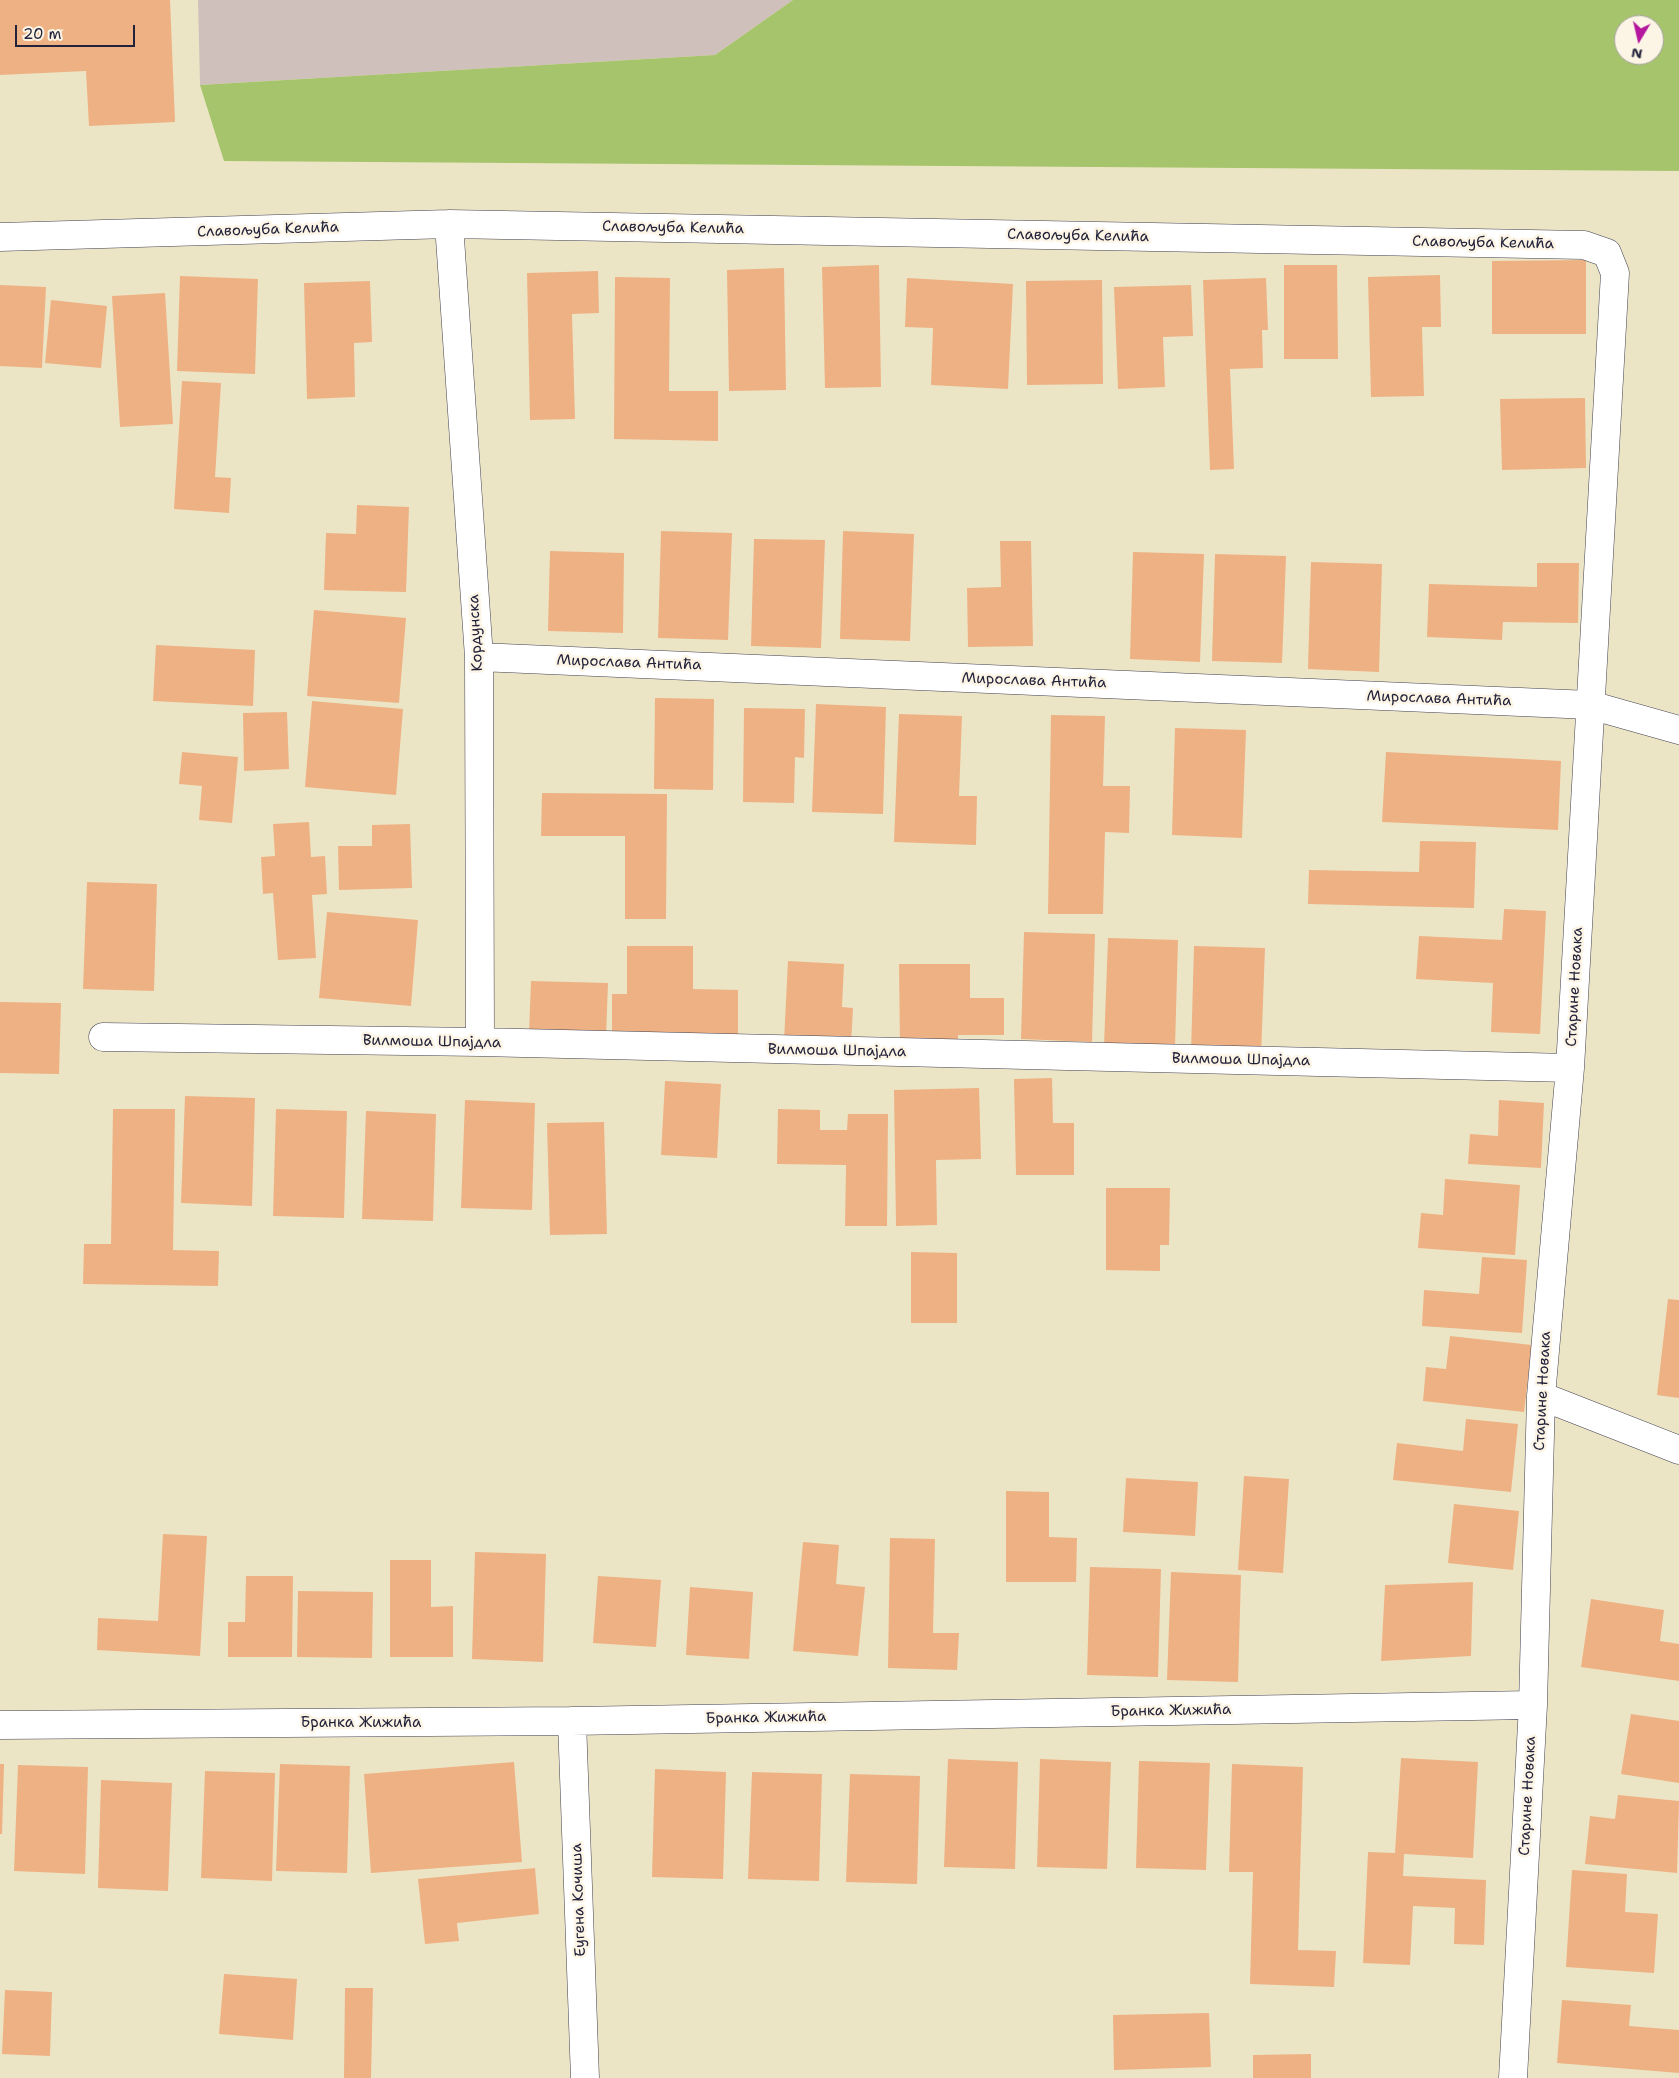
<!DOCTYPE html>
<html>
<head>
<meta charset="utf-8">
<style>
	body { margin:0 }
	#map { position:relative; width:1679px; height:2078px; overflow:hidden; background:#ece5c5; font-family:"Shantell Sans",sans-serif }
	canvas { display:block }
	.north { position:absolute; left:1614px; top:15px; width:50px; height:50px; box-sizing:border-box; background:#fcf5e5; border:1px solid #a5a1a1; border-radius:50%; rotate:189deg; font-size:14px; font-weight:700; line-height:20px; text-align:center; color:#22223b }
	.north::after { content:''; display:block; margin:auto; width:18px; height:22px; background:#b5179e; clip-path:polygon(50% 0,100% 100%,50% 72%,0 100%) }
	.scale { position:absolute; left:15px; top:25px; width:120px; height:22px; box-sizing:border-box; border:2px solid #22223b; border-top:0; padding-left:6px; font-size:15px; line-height:18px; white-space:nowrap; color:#22223b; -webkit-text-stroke:4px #fcf5e5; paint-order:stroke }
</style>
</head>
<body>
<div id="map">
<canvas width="1679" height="2078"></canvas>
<div class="north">N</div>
<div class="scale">20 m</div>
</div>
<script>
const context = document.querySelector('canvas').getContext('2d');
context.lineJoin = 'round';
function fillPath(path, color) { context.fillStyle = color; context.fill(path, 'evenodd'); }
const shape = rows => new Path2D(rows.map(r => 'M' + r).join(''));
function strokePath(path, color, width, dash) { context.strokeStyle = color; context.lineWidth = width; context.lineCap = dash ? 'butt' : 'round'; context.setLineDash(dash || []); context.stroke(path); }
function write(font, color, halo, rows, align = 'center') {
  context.font = font + ' "Shantell Sans",sans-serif'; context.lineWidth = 5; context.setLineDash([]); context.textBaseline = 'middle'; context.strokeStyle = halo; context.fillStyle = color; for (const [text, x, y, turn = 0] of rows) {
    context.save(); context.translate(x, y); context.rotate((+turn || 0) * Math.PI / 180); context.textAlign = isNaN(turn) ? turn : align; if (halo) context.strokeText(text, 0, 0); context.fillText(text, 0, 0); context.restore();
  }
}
const industrial = shape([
	[198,0,793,0,715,55,200,85]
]);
const green = shape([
	[793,0,1679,0,1679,171,224,161,200,85,715,55],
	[1624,25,1654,25,1654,55,1624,55]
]);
const building = shape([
	[0,0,170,0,175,122,89,126,86,71,0,75],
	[1586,260,1586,334,1492,334,1492,261],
	[879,265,881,387,825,388,822,267],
	[1284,265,1337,265,1338,359,1284,359],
	[784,268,786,390,729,391,727,270],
	[598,271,599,313,572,314,575,419,530,420,527,273],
	[1440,275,1441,327,1422,327,1424,396,1371,397,1368,277],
	[180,276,258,279,255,374,177,371],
	[615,277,670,278,669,391,718,391,718,441,614,439],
	[907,278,1013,284,1008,389,931,385,933,328,905,327],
	[1266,278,1268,330,1262,330,1263,368,1230,369,1234,469,1210,470,1203,280],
	[1102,280,1103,384,1027,385,1026,281],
	[370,281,372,342,354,343,355,397,307,399,304,283],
	[0,285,46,287,42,368,0,366],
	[1191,285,1193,336,1163,337,1165,387,1118,389,1114,287],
	[165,293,173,424,120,427,112,296],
	[51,300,107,306,101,368,45,363],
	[182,381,221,383,215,477,231,478,229,513,174,509],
	[1585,398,1586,468,1502,470,1500,399],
	[357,505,409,507,406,592,324,590,326,533,356,534],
	[661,531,732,533,728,640,658,638],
	[843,531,914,534,910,641,840,639],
	[754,539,825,540,821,648,751,646],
	[1000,541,1031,541,1033,646,968,647,967,588,1001,587],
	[550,551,624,553,623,633,548,631],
	[1133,552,1204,554,1200,662,1130,659],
	[1215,554,1286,556,1282,663,1212,661],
	[1311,562,1382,564,1379,672,1308,669],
	[1537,563,1579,563,1578,623,1503,622,1502,640,1427,637,1429,584,1537,587],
	[314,610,406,618,399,703,307,696],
	[156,645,255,650,253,706,153,701],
	[655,698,714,699,713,790,654,789],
	[312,701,403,709,396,795,305,787],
	[816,704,886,707,883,814,812,812],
	[744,708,805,709,804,758,795,757,794,803,743,802],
	[287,712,289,769,244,771,243,713],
	[899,714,962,716,959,796,977,796,976,845,894,842],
	[1051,715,1105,716,1103,786,1130,786,1129,833,1105,832,1103,914,1048,914],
	[1175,728,1246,730,1242,838,1172,835],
	[182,752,238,757,232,823,199,820,202,786,179,784],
	[1386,752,1561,761,1558,830,1382,822],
	[542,793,667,794,666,919,625,919,625,836,541,836],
	[309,822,311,857,325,856,327,894,312,895,316,958,278,960,273,893,263,894,261,857,275,856,273,824],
	[410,824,412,888,339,890,338,846,372,846,372,825],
	[1420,841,1476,842,1474,908,1308,904,1309,870,1419,872],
	[87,882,157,884,154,991,83,989],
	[1504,909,1546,911,1540,1034,1491,1032,1493,983,1416,979,1419,936,1502,940],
	[327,912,418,920,411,1006,319,998],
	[1024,932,1095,934,1092,1042,1021,1039],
	[1108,938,1178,940,1175,1047,1104,1046],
	[627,946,693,946,693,989,738,990,738,1040,612,1038,612,994,627,994],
	[1194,946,1265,948,1261,1056,1191,1053],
	[788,961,844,964,842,1007,853,1008,851,1044,784,1041],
	[899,964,970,964,970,998,1004,998,1004,1035,958,1035,958,1044,900,1044],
	[531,981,608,983,606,1037,529,1034],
	[0,1002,61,1003,59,1074,0,1073],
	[1052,1078,1053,1123,1074,1123,1074,1175,1016,1175,1014,1079],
	[665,1081,721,1084,717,1158,661,1155],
	[979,1088,981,1159,936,1160,937,1225,896,1226,894,1090],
	[185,1096,255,1098,252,1206,181,1203],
	[465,1100,535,1103,532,1210,461,1208],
	[1499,1100,1544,1103,1541,1168,1468,1164,1470,1134,1498,1136],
	[113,1109,175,1109,173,1250,219,1251,218,1286,83,1284,84,1244,111,1244],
	[276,1109,347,1111,344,1218,273,1216],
	[778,1109,820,1110,820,1130,847,1130,848,1114,888,1114,887,1226,845,1226,846,1165,777,1164],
	[366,1111,436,1114,433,1221,362,1219],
	[604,1122,607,1234,550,1235,547,1123],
	[1445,1179,1520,1185,1515,1255,1418,1248,1421,1213,1443,1215],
	[1106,1188,1170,1188,1169,1245,1160,1245,1160,1271,1106,1270],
	[911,1252,957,1253,957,1323,911,1323],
	[1482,1257,1527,1260,1522,1333,1422,1326,1424,1290,1479,1294],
	[1668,1299,1679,1300,1679,1398,1657,1395],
	[1450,1336,1532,1345,1524,1412,1423,1401,1426,1367,1446,1369],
	[1466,1419,1518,1424,1511,1492,1393,1480,1397,1443,1463,1451],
	[1244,1476,1289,1479,1283,1573,1238,1570],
	[1126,1478,1198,1482,1195,1536,1123,1532],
	[1006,1491,1049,1492,1049,1537,1077,1538,1076,1582,1006,1582],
	[1454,1504,1519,1511,1513,1570,1448,1563],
	[163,1534,207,1536,200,1656,97,1650,98,1618,158,1621],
	[890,1538,935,1539,933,1633,959,1633,957,1670,888,1668],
	[803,1542,839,1545,836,1584,865,1587,858,1656,793,1651],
	[475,1552,546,1554,543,1662,472,1659],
	[390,1560,431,1560,431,1607,453,1606,453,1657,390,1657],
	[1090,1567,1161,1569,1158,1677,1087,1675],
	[1171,1572,1241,1575,1238,1682,1167,1680],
	[246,1576,293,1576,292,1657,228,1657,228,1622,245,1622],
	[598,1576,661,1580,656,1647,593,1643],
	[1473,1582,1471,1656,1381,1661,1385,1585],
	[690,1587,753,1592,749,1659,686,1655],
	[298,1591,373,1592,372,1658,297,1657],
	[1591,1599,1664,1610,1660,1641,1679,1644,1679,1681,1581,1667],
	[1631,1714,1679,1721,1679,1783,1621,1774],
	[1401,1758,1478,1762,1473,1858,1404,1854,1403,1876,1486,1880,1484,1945,1454,1944,1455,1908,1413,1906,1410,1965,1363,1963,1368,1852,1395,1853],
	[948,1759,1018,1762,1015,1869,944,1867],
	[1040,1759,1111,1762,1107,1869,1037,1867],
	[1139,1761,1210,1763,1206,1870,1136,1868],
	[514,1762,522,1862,371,1873,364,1774],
	[0,1764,4,1764,2,1834,0,1834],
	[280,1764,350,1766,347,1873,276,1871],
	[1232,1764,1303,1767,1298,1950,1336,1951,1334,1987,1250,1984,1253,1872,1229,1872],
	[18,1765,88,1767,85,1874,14,1871],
	[655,1769,726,1772,723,1879,652,1877],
	[205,1771,275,1773,272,1881,201,1878],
	[752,1772,822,1774,819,1881,748,1879],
	[850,1774,920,1776,917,1884,846,1882],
	[101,1780,172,1783,168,1891,98,1888],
	[1618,1795,1679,1801,1677,1873,1585,1864,1590,1816,1615,1819],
	[535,1868,539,1914,457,1923,459,1941,425,1944,418,1879],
	[1572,1870,1627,1874,1625,1912,1658,1914,1654,1973,1566,1967],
	[224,1974,297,1979,293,2040,219,2034],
	[345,1988,373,1988,371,2078,344,2078],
	[5,1990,52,1992,50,2056,2,2054],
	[1562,2000,1631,2005,1629,2026,1679,2030,1679,2073,1557,2063],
	[1209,2013,1211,2067,1114,2070,1113,2015],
	[1311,2054,1311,2078,1253,2078,1253,2055]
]);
const street = shape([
	[449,224,479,657,480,1042],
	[0,237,449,224,1584,245,1607,253,1615,273,1570,1068,1541,1396,1533,1705,1513,2078],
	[479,657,1590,705,1679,730],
	[103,1037,480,1042,1570,1068],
	[1541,1396,1679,1450],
	[572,1721,585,2078],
	[0,1725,572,1721,1533,1705]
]);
const streetNames = [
	["Славољуба Келића",673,228,1],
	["Славољуба Келића",268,230,-2],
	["Славољуба Келића",1078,236,1],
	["Славољуба Келића",1483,243,1],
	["Кордунска",476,633,-93],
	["Мирослава Антића",629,663,2],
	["Мирослава Антића",1034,681,2],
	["Мирослава Антића",1439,699,2],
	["Старине Новака",1575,987,-87],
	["Вилмоша Шпајдла",432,1042,1],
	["Вилмоша Шпајдла",837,1051,1],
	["Вилмоша Шпајдла",1241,1060,1],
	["Старине Новака",1543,1391,-87],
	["Бранка Жижића",1171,1711,-1],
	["Бранка Жижића",766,1718,-1],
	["Бранка Жижића",361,1723],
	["Старине Новака",1528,1796,-87],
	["Еугена Кочиша",579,1900,-92]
];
fillPath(industrial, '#d0c0bc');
fillPath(green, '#a5c46b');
fillPath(building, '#eeb184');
strokePath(street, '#403f50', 29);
strokePath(street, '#fff', 28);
write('15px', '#22223b', '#fcf5e5', streetNames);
</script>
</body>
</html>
